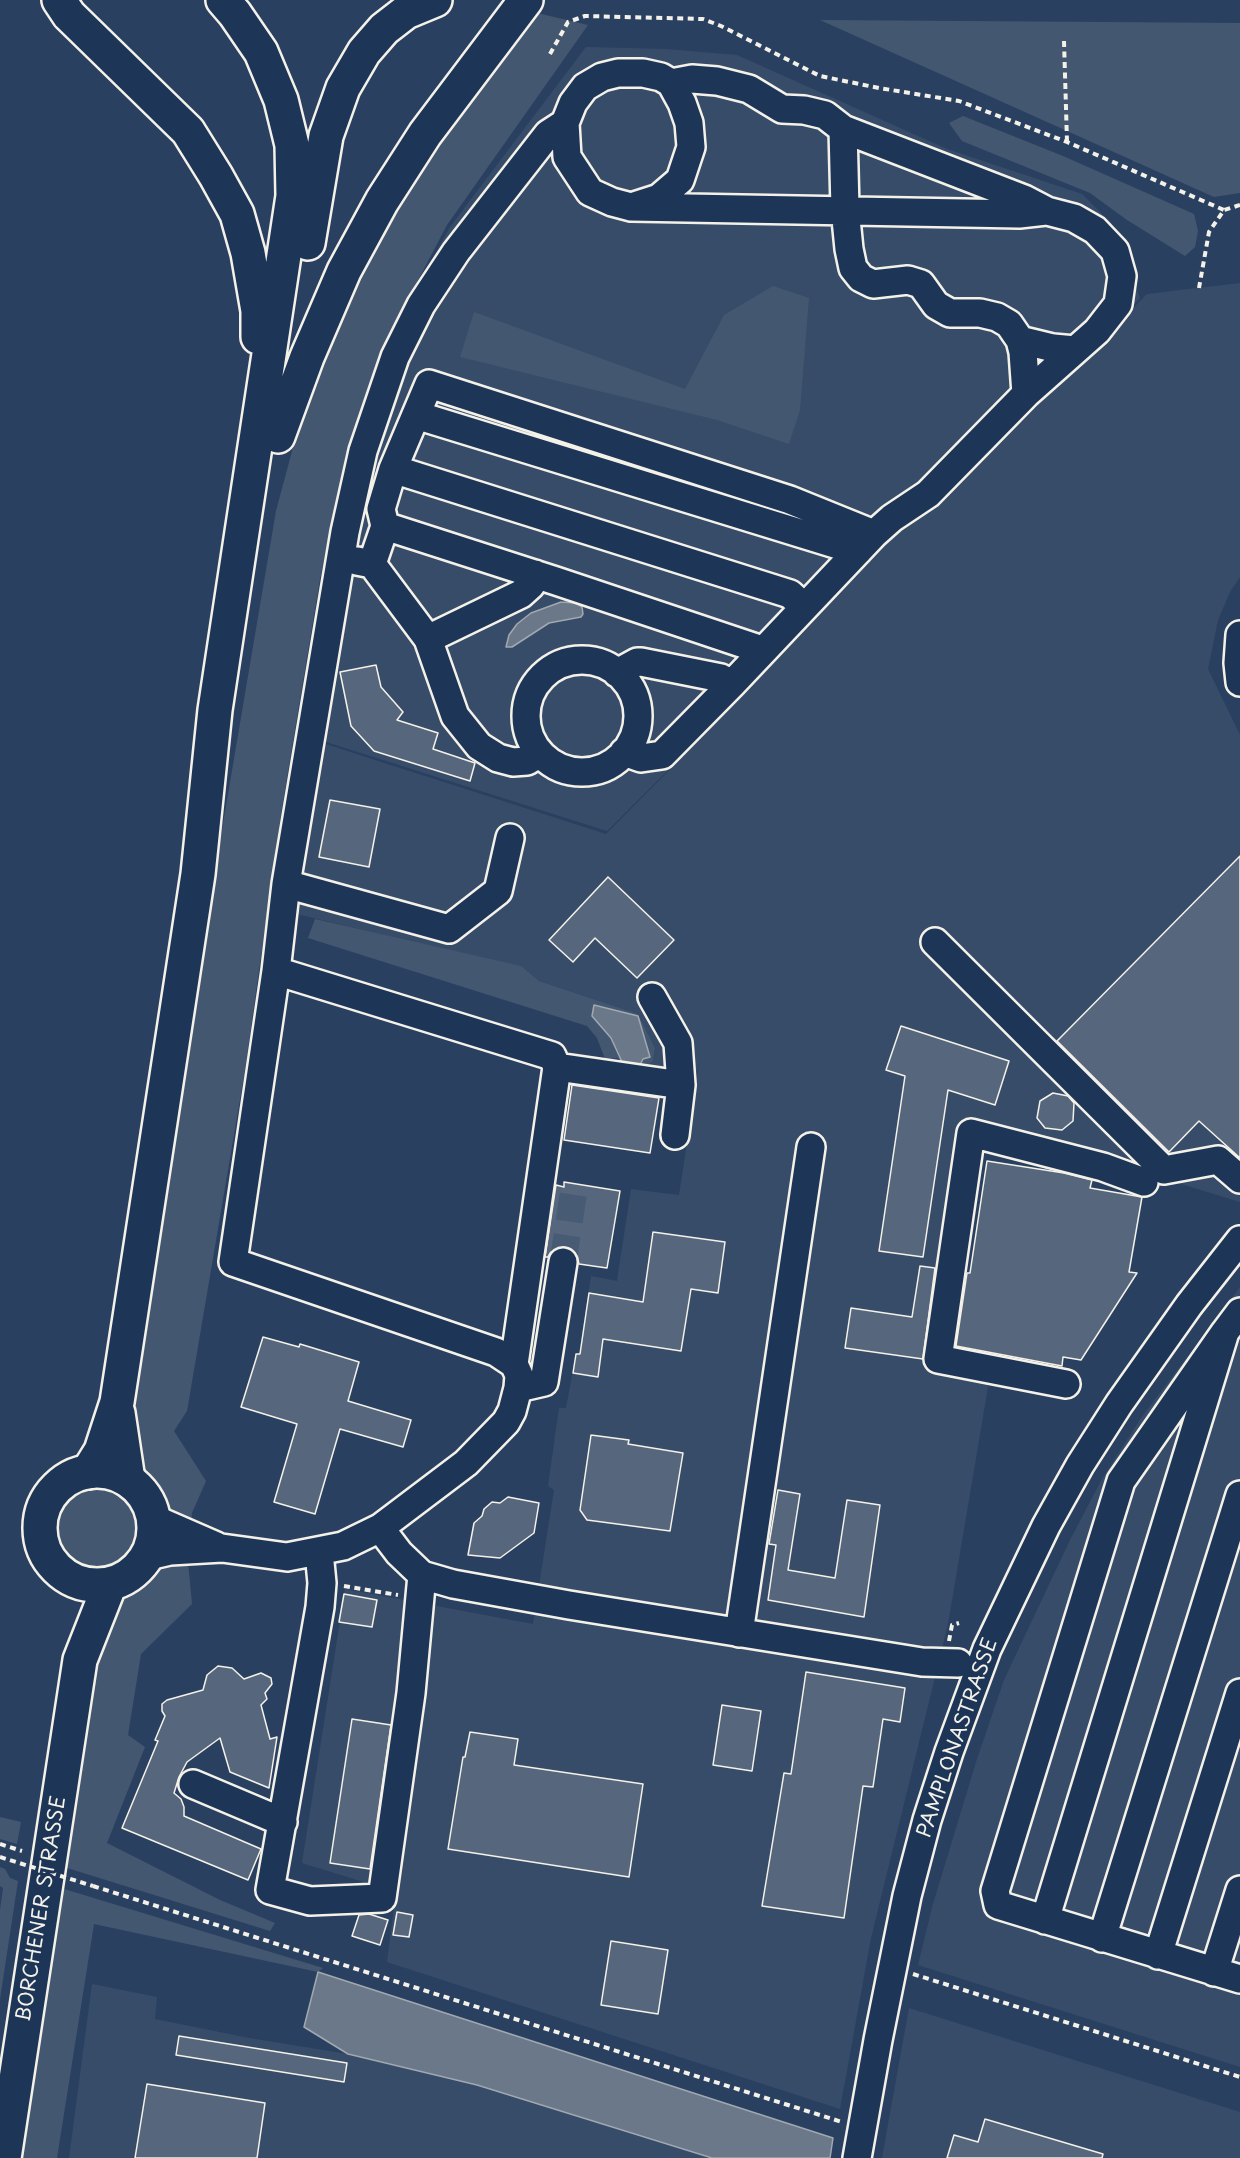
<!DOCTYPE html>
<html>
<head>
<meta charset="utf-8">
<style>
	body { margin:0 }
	canvas { display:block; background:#2a4060 }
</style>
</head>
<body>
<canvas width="1240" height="2158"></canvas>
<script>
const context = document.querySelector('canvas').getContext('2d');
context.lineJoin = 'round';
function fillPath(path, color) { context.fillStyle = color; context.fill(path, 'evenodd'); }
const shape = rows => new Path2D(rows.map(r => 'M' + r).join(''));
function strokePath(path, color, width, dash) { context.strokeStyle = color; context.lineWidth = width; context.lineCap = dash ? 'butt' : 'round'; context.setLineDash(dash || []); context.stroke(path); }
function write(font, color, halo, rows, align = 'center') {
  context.font = font + ' "Playpen Sans",sans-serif'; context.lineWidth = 6; context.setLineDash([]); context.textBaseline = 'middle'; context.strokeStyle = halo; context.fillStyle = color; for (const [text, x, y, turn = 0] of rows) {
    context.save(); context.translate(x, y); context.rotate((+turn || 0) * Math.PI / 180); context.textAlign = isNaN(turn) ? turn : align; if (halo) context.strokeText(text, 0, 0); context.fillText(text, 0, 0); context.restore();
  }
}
const built = shape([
	[586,47,665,49,737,55,947,149,1082,194,1111,223,1140,298,997,447,1147,294,1240,283,1240,577,1230,592,1218,620,1208,669,1240,735,1240,1202,979,1122,942,1373,989,1381,948,1624,871,1938,840,2109,387,1962,396,1892,302,1863,345,1589,533,1624,554,1490,548,1486,559,1408,566,1408,576,1354,579,1354,591,1276,617,1281,631,1189,679,1195,700,1058,697,1072,649,1065,653,1061,655,1048,638,1014,539,981,524,969,297,914,319,742,606,834,757,682,607,831,320,740,355,535,332,528,348,455,386,343,450,227],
	[1240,1287,1240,2067,918,1965,933,1904,977,1759,1004,1680,1071,1538,1102,1479,1141,1418],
	[92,1984,157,1997,155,2019,249,2038,348,2054,477,2085,712,2158,69,2158],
	[909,2008,1240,2112,1240,2158,882,2158]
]);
const green = shape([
	[537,13,588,25,447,225,385,343,346,455,320,579,281,814,245,1070,187,1411,174,1431,206,1481,192,1513,191,1526,172,1514,146,1477,132,1444,136,1378,208,912,276,511,311,380,354,277,389,215,471,98],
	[820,20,1240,23,1240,193,1214,197],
	[963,116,1063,156,1194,214,1198,231,1195,247,1185,256,1127,220,1090,193,962,141,949,123],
	[773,286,809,298,800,410,789,444,717,420,460,357,474,312,685,389,724,315],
	[315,919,521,966,539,981,638,1014,655,1048,653,1061,640,1071,627,1070,618,1058,605,1059,597,1038,587,1026,308,938],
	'53 1529a44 44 0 1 1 88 0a44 44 0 1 1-88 0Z',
	[188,1562,192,1604,141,1654,128,1735,145,1747,107,1843,220,1900,275,1923,270,1931,64,1867,99,1643,109,1612,125,1594,144,1584,160,1568],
	[0,1817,21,1822,17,1844,0,1839],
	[0,1867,5,1869,10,1878,18,1881,0,1999,0,1910,3,1888,0,1886],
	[61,1888,323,1968,318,1972,94,1924,57,2158,22,2158]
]);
const water = shape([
	[561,602,576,603,582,607,583,614,581,617,549,623,512,647,506,647,509,635,517,624,531,613,561,602],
	[594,1005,638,1016,650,1057,643,1059,640,1065,635,1067,623,1064,611,1038,592,1016,594,1005],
	[318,1972,833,2138,830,2158,712,2158,477,2085,348,2054,304,2027,318,1972]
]);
const building = shape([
	[376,665,381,687,403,712,397,720,438,733,433,749,475,763,470,781,374,751,351,726,340,672,376,665],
	[330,800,380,809,369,867,319,857,330,800],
	[1240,856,1240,1158,1199,1121,1169,1152,1057,1041,1240,856],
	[608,877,674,940,637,978,595,938,573,962,549,940,608,877],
	[901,1026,1009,1061,995,1105,948,1090,923,1257,879,1251,905,1076,886,1070,901,1026],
	[572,1085,659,1098,650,1153,564,1140,572,1085],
	[1053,1093,1068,1096,1074,1103,1073,1121,1062,1130,1045,1128,1037,1118,1040,1101,1053,1093],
	[987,1161,1064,1173,1092,1180,1090,1188,1142,1197,1129,1272,1137,1273,1081,1360,1063,1357,1062,1366,956,1346,967,1273,970,1273,987,1161],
	[564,1182,620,1191,607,1268,579,1264,577,1256,572,1249,566,1247,557,1248,551,1252,548,1257,545,1257,556,1185,564,1187,564,1182],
	[653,1232,725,1242,718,1293,691,1289,681,1351,603,1339,598,1377,573,1373,576,1354,580,1354,589,1293,643,1302,653,1232],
	[920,1266,935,1268,923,1359,845,1348,851,1308,912,1317,920,1266],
	[263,1337,299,1347,300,1344,359,1362,348,1401,411,1420,403,1447,340,1429,315,1514,274,1502,297,1424,241,1407,263,1337],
	[591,1435,629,1440,628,1444,683,1453,670,1531,587,1520,580,1510,591,1435],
	[778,1490,800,1494,788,1570,835,1578,847,1500,880,1505,864,1617,768,1600,776,1545,769,1544,778,1490],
	[508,1497,539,1503,534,1533,500,1558,468,1555,474,1523,482,1516,484,1509,492,1502,500,1503,508,1497],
	[344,1594,377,1600,372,1627,339,1622,344,1594],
	[218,1666,232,1668,244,1679,261,1673,271,1678,272,1684,265,1693,267,1699,261,1705,270,1739,277,1737,269,1788,230,1772,220,1738,187,1762,179,1777,174,1793,181,1799,184,1807,184,1816,261,1849,248,1880,122,1828,158,1741,155,1740,165,1716,162,1711,162,1704,167,1700,203,1690,207,1675,218,1666],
	[806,1672,905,1688,900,1722,883,1719,873,1787,863,1786,844,1918,762,1906,784,1773,791,1774,806,1672],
	[722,1705,761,1711,752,1771,713,1765,722,1705],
	[352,1719,391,1725,370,1869,330,1863,352,1719],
	[470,1732,518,1739,514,1765,643,1784,629,1877,448,1849,463,1757,465,1757,470,1732],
	[397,1912,413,1915,409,1937,393,1935,397,1912],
	[369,1914,388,1920,380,1945,352,1936,359,1915,369,1914],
	[611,1941,668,1950,658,2014,601,2005,611,1941],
	[179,2036,347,2063,344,2082,176,2055,179,2036],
	[147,2084,265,2103,257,2158,135,2158,147,2084],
	[985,2119,1103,2154,1102,2158,947,2158,954,2135,978,2142,985,2119]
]);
const minorTunnel = shape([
	[563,1262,575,1184]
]);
const path = shape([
	[1064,41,1067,142],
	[550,54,568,22,585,16,703,19,721,26,820,76,879,88,959,101,1067,142,1224,210],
	[1199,288,1209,232,1224,210,1240,205],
	[344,1586,398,1595],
	[949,1641,952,1625,959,1623],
	[0,1844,22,1851],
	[93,1886,842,2122],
	[913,1974,1240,2077]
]);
const minor = shape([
	[671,83,692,79,717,81,749,89,782,109,804,110,825,115,843,129,1024,199,1047,211,1074,218,1095,230,1115,251,1122,276,1118,304,1097,331,1026,394,928,494,892,518,874,534],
	[843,129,845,209,849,249,853,268,861,278,873,284,908,280,921,284,936,305,950,313,980,313,997,317,1009,324,1020,340,1023,352,1026,394],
	[631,207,659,198,680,180,691,147,689,123,682,103,671,83,661,77,643,73,618,73,602,77,585,87,573,103,565,123,567,157,590,192,612,202,631,207,1019,214,1046,211],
	[1020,340,1053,348,1075,350],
	[416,415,858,551],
	[393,469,790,594,804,607],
	[385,526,381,509,393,469,429,384,790,500,874,534,732,684,662,755,641,758,624,752],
	[357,561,372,564,428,639,455,716,479,746,498,758,513,762,527,761,540,753],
	[372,564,385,526,556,581,762,650],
	[1240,635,1238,663,1240,682],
	[428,639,521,594,531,585,535,574],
	'526 716a56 56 0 1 1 112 0a56 56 0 1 1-112 0Z',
	[617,673,637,662,641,662,721,678,732,684],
	[286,884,449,929,498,891,510,838],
	[935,942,1164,1170,1218,1160,1240,1179],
	[276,971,552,1056,557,1067,514,1364],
	[652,997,678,1043,681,1085],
	[557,1067,681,1085,675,1135],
	[1225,1332,1121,1481,995,1891,998,1905,1240,1979],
	[1066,1384,938,1359,971,1133,1103,1167,1144,1182],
	[518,1388,544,1382,563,1262],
	[154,1519,216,1546],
	[380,1528,399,1553,422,1575,453,1584,569,1605,922,1662,958,1663],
	[319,1552,322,1583,320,1607,270,1890,310,1901,382,1898,411,1693,422,1575],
	[148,1556,170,1551,222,1548,287,1557,343,1546,380,1528,466,1463,506,1422,512,1411,518,1388,519,1375,514,1364,496,1352,233,1262,276,971,286,884,345,532,363,451,395,357,421,305,456,252,548,134,565,123],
	[739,1633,811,1147],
	[193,1784,283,1822],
	[1045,1920,1225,1332,1240,1312],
	[1102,1938,1240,1495],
	[1158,1955,1240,1693],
	[1214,1972,1240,1890],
	[857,2158,878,2040,907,1896,927,1820,949,1752,987,1649,1046,1526,1080,1465,1119,1404,1189,1305,1240,1240]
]);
const major = shape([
	'40 1528a57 57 0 1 1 114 0a57 57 0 1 1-114 0Z',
	[4,2158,80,1660,110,1584]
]);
const highway = shape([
	[59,0,69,15,188,131,216,176,237,214,248,253,258,311,258,337],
	[308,243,326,136,343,88,364,52,384,29,406,12,435,0],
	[278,436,307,357,344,271,382,201,425,134,526,0],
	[118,1413,128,1480],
	[88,1472,101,1451,117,1402,198,874,215,710,293,196,292,145,281,100,261,52,235,14,223,0]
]);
const pathBridge = shape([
	[0,1857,93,1886]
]);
const streetNames = [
	["PAMPLONASTRASSE",958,1738,-71],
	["BORCHENER STRASSE",42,1909,-81]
];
fillPath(built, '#374c69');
fillPath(green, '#445771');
fillPath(water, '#6a788a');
strokePath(water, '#a1a8b0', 1.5);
fillPath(building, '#56677d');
strokePath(building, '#f4f1e8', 1.5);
strokePath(minorTunnel, '#485b74', 27, [27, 14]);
strokePath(minor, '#f4f1e8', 32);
strokePath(major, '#f4f1e8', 38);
strokePath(highway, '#f4f1e8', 38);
strokePath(path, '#f4f1e8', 4, [6, 4.5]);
strokePath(minor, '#1d3557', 27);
strokePath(major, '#1d3557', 33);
strokePath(highway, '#1d3557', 33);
strokePath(pathBridge, '#f4f1e8', 4, [6, 4.5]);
write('20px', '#f4f1e8', '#1d3557', streetNames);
</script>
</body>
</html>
